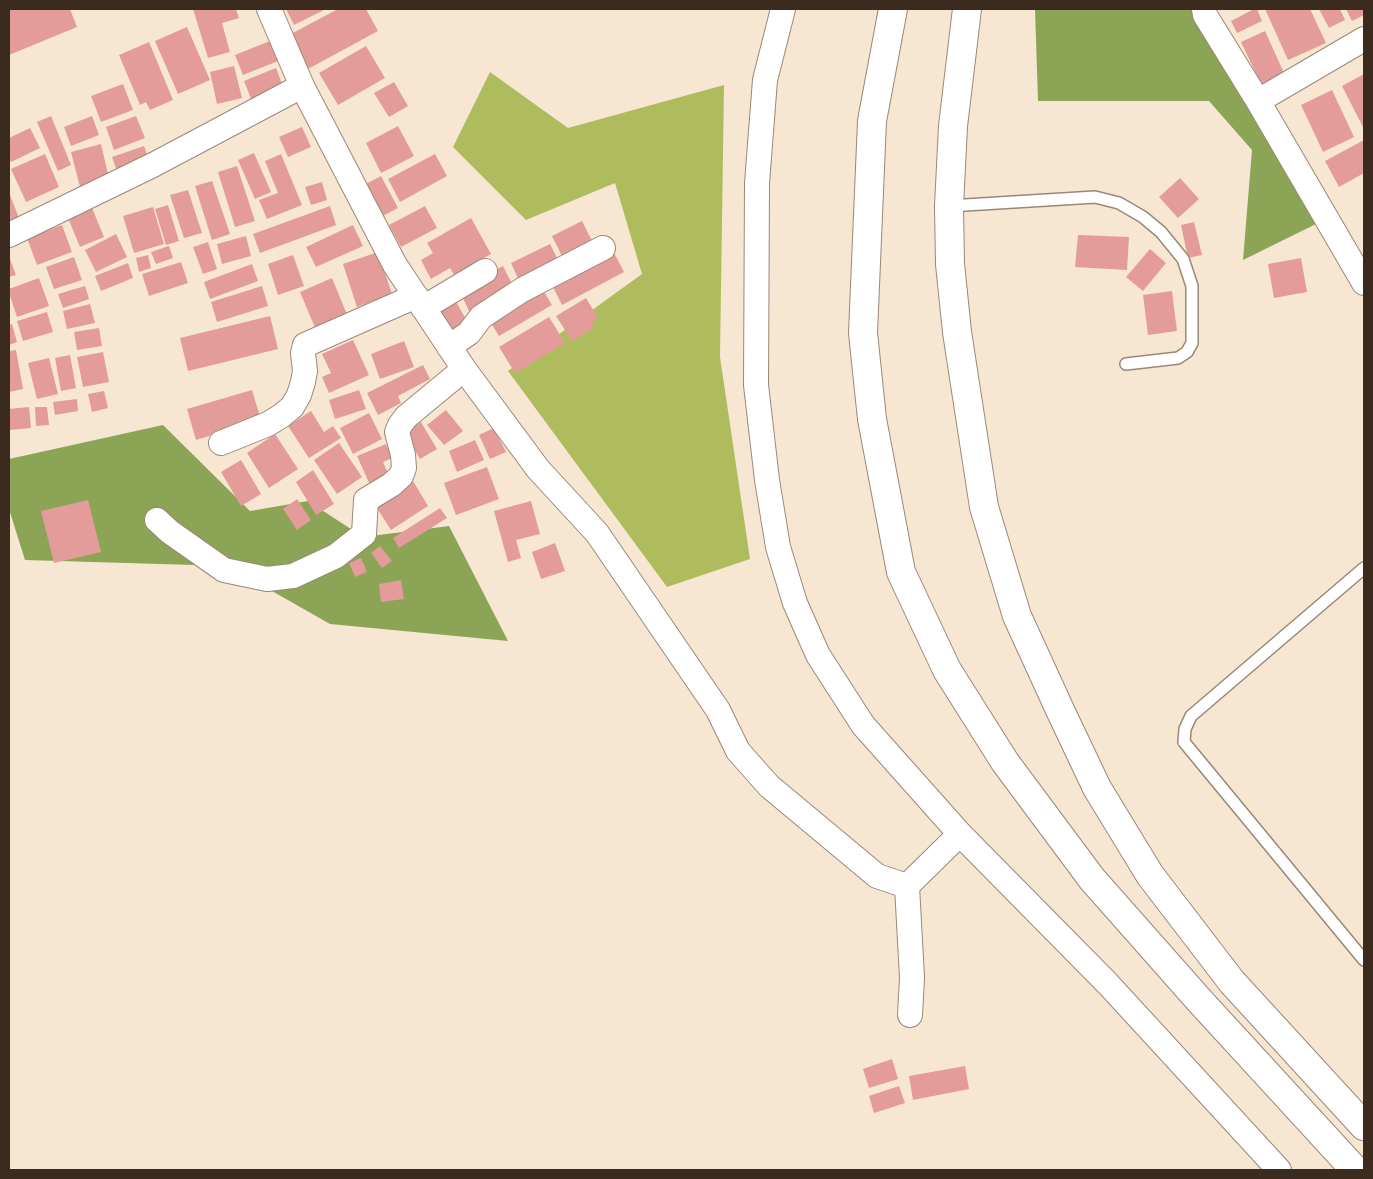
<!DOCTYPE html>
<html>
<head>
<meta charset="utf-8">
<style>
	body { margin:0 }
	#map { position:relative; width:1373px; height:1179px; overflow:hidden; background:#f7e7d2; font-family:"Patrick Hand",sans-serif }
	canvas { display:block }
	.frame { position:absolute; inset:0; border:10px solid #3b2a1e; pointer-events:none }
</style>
</head>
<body>
<div id="map">
<canvas width="1373" height="1179"></canvas>
<div class="frame"></div>
</div>
<script>
const context = document.querySelector('canvas').getContext('2d');
context.lineJoin = 'round';
function fillPath(path, color) { context.fillStyle = color; context.fill(path, 'evenodd'); }
const shape = rows => new Path2D(rows.map(r => 'M' + r).join(''));
function strokePath(path, color, width, dash) { context.strokeStyle = color; context.lineWidth = width; context.lineCap = dash ? 'butt' : 'round'; context.setLineDash(dash || []); context.stroke(path); }
const green = shape([
	[490,72,568,128,724,85,720,357,750,559,667,587,508,371,642,274,615,183,526,220,453,147]
]);
const forest = shape([
	[1035,9,1204,9,1318,223,1243,260,1252,150,1209,101,1038,101],
	[163,425,250,511,308,501,363,537,449,526,508,641,330,624,228,566,25,560,9,509,9,459]
]);
const building = shape([
	[9,9,70,9,77,27,9,55],
	[193,9,236,9,239,18,222,23,230,52,208,58],
	[286,9,326,9,294,25],
	[338,9,366,9,378,31,308,69,289,35],
	[1254,9,1257,9,1262,21,1237,33,1231,21],
	[1265,9,1310,9,1326,43,1288,60],
	[1319,9,1340,9,1345,20,1329,28],
	[1346,9,1364,9,1364,15,1352,21],
	[187,27,210,80,178,94,155,41],
	[1265,31,1284,73,1261,84,1241,42],
	[270,41,278,61,243,75,235,55],
	[149,42,173,100,150,110,146,102,140,105,119,55],
	[366,46,385,78,338,105,319,73],
	[234,66,242,98,217,104,210,72],
	[276,68,284,89,252,101,244,81],
	[1364,74,1364,129,1342,86],
	[394,82,408,106,389,117,374,93],
	[123,84,133,110,101,122,91,96],
	[1332,90,1354,137,1323,152,1301,105],
	[51,116,71,165,58,171,37,122],
	[92,116,99,135,71,146,64,127],
	[136,116,145,138,114,150,106,127],
	[398,126,414,156,381,173,366,143],
	[302,127,311,147,288,157,279,137],
	[30,128,40,148,11,162,9,158,9,138],
	[1364,140,1364,173,1339,187,1325,161],
	[101,144,110,183,81,191,71,152],
	[144,146,150,163,118,174,112,157],
	[254,153,271,192,255,199,238,160],
	[45,154,59,187,26,202,11,169],
	[281,154,302,205,267,219,259,200,278,193,265,161],
	[435,154,447,176,400,202,388,179],
	[237,166,255,221,235,227,218,172],
	[381,176,398,208,377,219,360,187],
	[1180,178,1199,199,1178,218,1159,197],
	[212,181,230,234,212,240,195,186],
	[322,182,327,200,311,205,305,187],
	[188,190,202,233,184,238,170,195],
	[9,192,20,221,9,226],
	[168,205,179,241,166,245,155,209],
	[330,206,336,225,260,253,253,234],
	[425,206,437,228,401,247,389,225],
	[153,207,164,244,134,253,123,216],
	[92,208,104,237,80,247,68,218],
	[471,218,491,254,454,275,450,268,431,279,421,260,433,253,427,243],
	[582,221,597,251,567,266,552,236],
	[1194,222,1202,255,1188,258,1181,225],
	[62,225,72,252,37,265,27,238],
	[353,225,363,246,316,267,306,247],
	[116,234,127,257,96,272,85,250],
	[1078,235,1129,237,1127,270,1075,267],
	[246,236,251,256,222,264,217,244],
	[208,242,217,269,203,274,193,247],
	[550,244,562,268,522,287,511,263],
	[169,246,173,258,156,264,151,252],
	[612,249,624,272,562,305,550,281],
	[1150,249,1166,263,1143,291,1126,277],
	[378,252,392,294,357,307,343,264],
	[148,255,151,268,139,272,136,258],
	[293,255,304,286,278,295,268,264],
	[9,256,16,275,9,277],
	[74,257,82,280,54,289,46,267],
	[1301,258,1307,292,1274,298,1268,264],
	[181,262,188,283,149,296,142,274],
	[128,263,133,278,101,291,95,276],
	[252,264,258,281,210,299,204,282],
	[503,266,516,292,472,317,458,288],
	[39,278,49,306,17,317,9,293,9,289],
	[332,278,348,317,316,330,300,292],
	[540,285,552,305,499,336,486,315],
	[85,286,89,299,63,308,58,294],
	[262,286,268,306,217,322,211,302],
	[1172,291,1177,331,1148,335,1143,295],
	[451,293,467,321,447,333,431,305],
	[586,298,598,318,591,323,594,327,572,341,556,316],
	[90,304,95,323,67,329,63,311],
	[47,312,53,332,23,341,17,321],
	[270,316,278,349,188,371,180,338],
	[549,317,565,343,515,373,499,347],
	[12,324,17,342,9,345,9,325],
	[99,328,102,346,77,350,74,332],
	[353,340,369,375,329,393,322,377,331,373,322,354],
	[404,341,414,367,380,379,371,354],
	[16,350,23,389,9,392,9,351],
	[103,352,109,382,83,387,77,357],
	[70,355,76,388,61,391,55,358],
	[49,358,58,394,37,399,28,363],
	[423,365,430,379,398,396,401,403,378,415,367,393],
	[252,390,261,420,196,440,187,409],
	[359,390,366,409,335,419,329,400],
	[104,391,108,408,92,412,88,394],
	[77,399,78,411,55,415,53,402],
	[29,407,31,428,10,430,9,409],
	[35,407,47,407,49,425,36,426],
	[446,410,463,431,444,445,427,425],
	[311,411,324,432,333,426,341,438,309,458,288,426],
	[369,413,382,439,353,454,340,428],
	[421,422,437,449,420,459,404,433],
	[494,428,506,452,490,459,479,435],
	[275,434,298,469,269,488,247,453],
	[475,440,484,460,457,472,449,451],
	[339,443,362,477,337,494,314,460],
	[386,444,392,458,383,462,389,476,370,485,357,456],
	[241,460,261,494,241,506,221,472],
	[487,467,499,499,456,515,444,483],
	[313,470,334,504,316,515,296,482],
	[413,481,428,506,391,530,375,505],
	[297,499,311,520,297,530,283,509],
	[88,500,101,552,54,563,41,511],
	[531,501,540,534,516,540,521,558,508,562,494,511],
	[440,508,447,518,399,548,393,538],
	[555,543,565,571,541,579,532,552],
	[380,546,392,561,382,568,371,553],
	[361,558,367,572,355,577,349,563],
	[401,580,404,599,381,602,379,584],
	[892,1059,898,1079,869,1088,863,1069],
	[965,1066,969,1089,913,1100,909,1076],
	[899,1086,905,1103,874,1113,869,1096]
]);
const lane = shape([
	[949,206,1095,197,1119,203,1143,217,1161,232,1183,259,1192,286,1192,343,1187,352,1178,358,1126,364],
	[1364,568,1191,716,1185,729,1184,742,1364,960]
]);
const street = shape([
	[269,9,302,86,395,265,464,369,538,469,597,533,718,710,738,751,769,786,877,876,907,886,960,834],
	[783,9,765,80,757,183,756,385,767,480,778,547,795,603,818,655,863,725,960,834,1108,984,1279,1170],
	[1204,9,1205,15,1258,101,1364,283],
	[1258,101,1364,39],
	[9,235,153,165,302,86],
	[423,308,485,271],
	[449,347,469,333,481,317,522,290,603,248],
	[221,443,268,424,281,416,292,407,299,395,303,382,305,371,303,353,305,345,416,296],
	[157,520,170,532,224,570,267,579,293,576,336,556,364,534,366,500,391,485,401,476,404,468,403,455,397,432,400,425,406,417,464,369],
	[907,886,912,978,910,1015]
]);
const highway = shape([
	[893,9,872,121,863,333,872,419,901,572,947,670,1005,762,1092,879,1199,1000,1355,1170],
	[967,9,953,126,949,206,950,264,957,332,984,507,1017,616,1060,710,1097,788,1150,875,1232,982,1364,1126]
]);
fillPath(green, '#afbc5e');
fillPath(forest, '#8ba455');
fillPath(building, '#e39c99');
strokePath(lane, '#998878', 14);
strokePath(street, '#998878', 26);
strokePath(highway, '#998878', 30);
strokePath(lane, '#fff', 11);
strokePath(street, '#fff', 24);
strokePath(highway, '#fff', 28);
</script>
</body>
</html>
